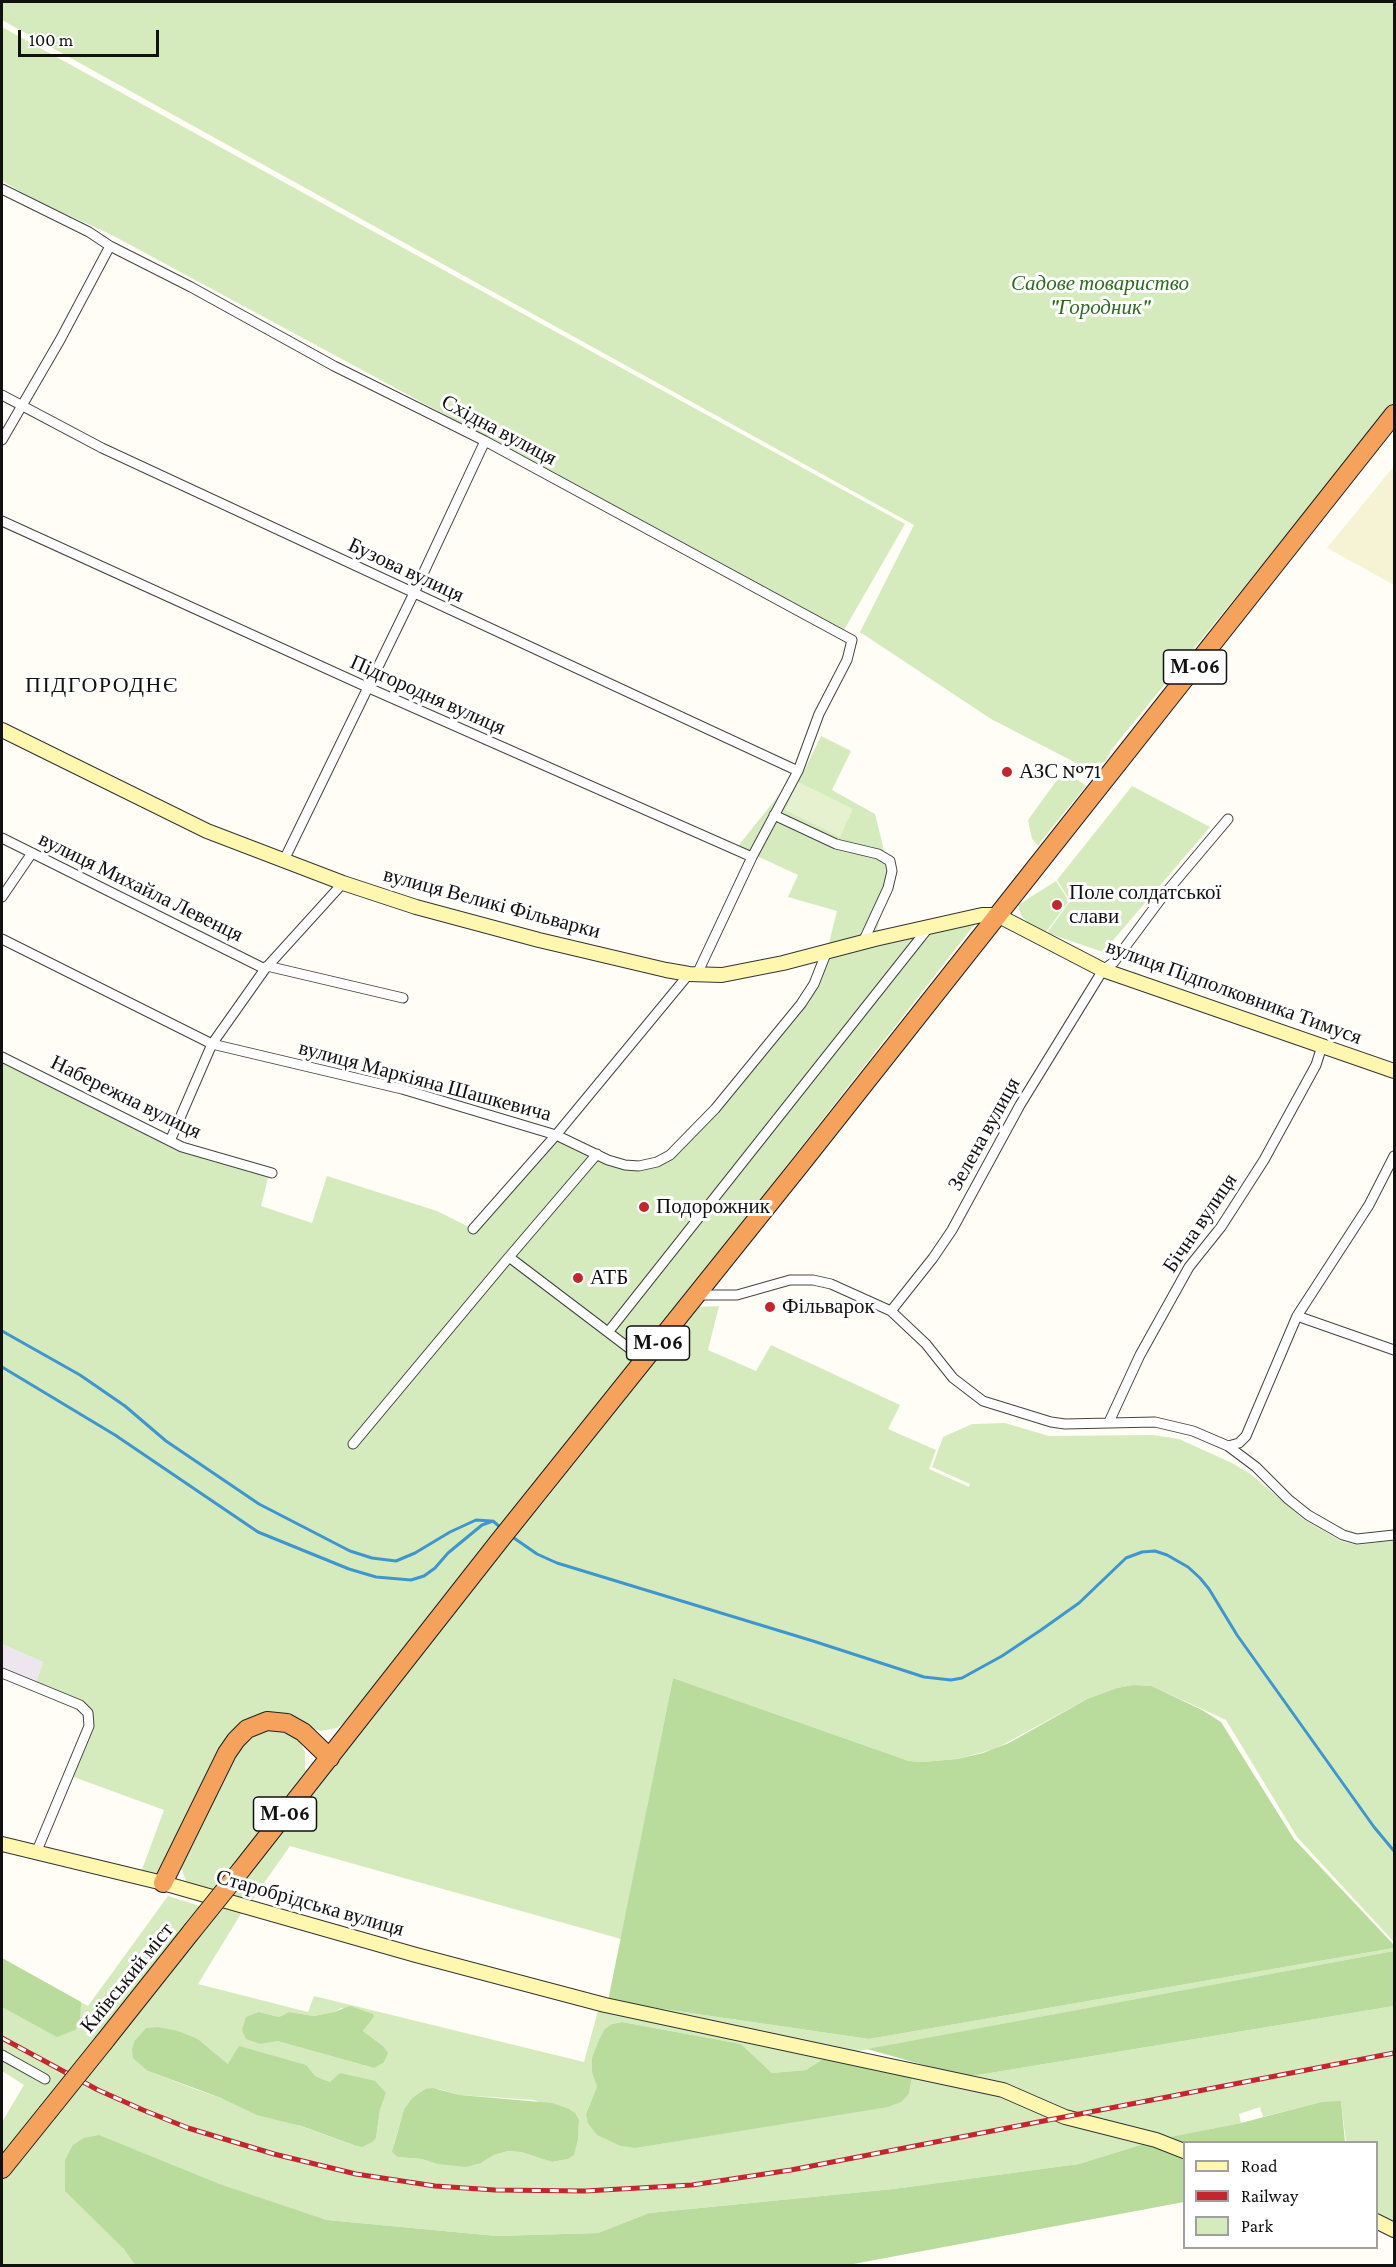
<!DOCTYPE html>
<html>
<head>
<meta charset="utf-8">
<style>
	body { margin:0 }
	#map { position:relative; width:1396px; height:2267px; overflow:hidden; background:#fffdf5; font-family:"Crimson Pro",serif }
	canvas { display:block }
	.frame { position:absolute; inset:0; border:3px solid #111; pointer-events:none }
	.legend { position:absolute; left:1183px; top:2141px; width:195px; height:108px; box-sizing:border-box; background:#fff; border:2px solid #a0a0a0; margin:0; padding:8px 10px; list-style:none; font-size:18px; color:#111 }
	.legend li { display:flex; align-items:center; gap:12px; height:30px }
	.legend b { width:30px; border:2px solid #a0a0a0 }
	.scale { position:absolute; left:18px; top:30px; width:141px; height:27px; box-sizing:border-box; border:3px solid #111; border-top:0; padding-left:8px; font-size:18px; line-height:21px; white-space:nowrap; color:#111; -webkit-text-stroke:4px #fff; paint-order:stroke }
</style>
</head>
<body>
<div id="map">
<canvas width="1396" height="2267"></canvas>
<div class="frame"></div>
<ul class="legend">
<li><b style="height:8px;background:#fff6b0"></b>Road</li>
<li><b style="height:8px;background:#c4262e"></b>Railway</li>
<li><b style="height:16px;background:#d5ebbd"></b>Park</li>
</ul>
<div class="scale">100 m</div>
</div>
<script>
const context = document.querySelector('canvas').getContext('2d');
context.lineJoin = 'round';
function fillPath(path, color) { context.fillStyle = color; context.fill(path, 'evenodd'); }
const shape = rows => new Path2D(rows.map(r => 'M' + r).join(''));
function strokePath(path, color, width, dash) { context.strokeStyle = color; context.lineWidth = width; context.lineCap = dash ? 'butt' : 'round'; context.setLineDash(dash || []); context.stroke(path); }
function write(font, color, halo, rows, align = 'center') {
  context.font = font + ' "Crimson Pro",serif'; context.lineWidth = 6; context.setLineDash([]); context.textBaseline = 'middle'; context.strokeStyle = halo; context.fillStyle = color; for (const [text, x, y, turn = 0] of rows) {
    context.save(); context.translate(x, y); context.rotate((+turn || 0) * Math.PI / 180); context.textAlign = isNaN(turn) ? turn : align; if (halo) context.strokeText(text, 0, 0); context.fillText(text, 0, 0); context.restore();
  }
}
const industrial = shape([
	[2,1644,43,1662,35,1686,2,1673]
]);
const farmland = shape([
	[1394,466,1394,585,1327,548]
]);
const green = shape([
	[2,2,1394,2,1394,403,1111,750,1106,761,1092,767,1084,767,991,719,860,632,914,525,2,20],
	[2,27,905,524,844,630,110,234,37,201,2,181],
	[821,736,851,751,832,790,875,814,885,854,889,882,875,938,982,915,635,1360,347,1721,337,1728,320,1731,305,1726,258,1718,158,1875,141,1872,164,1810,71,1776,88,1713,35,1686,43,1662,2,1644,2,1063,168,1146,269,1174,261,1206,312,1223,327,1176,437,1211,473,1229,556,1135,625,1165,670,1155,801,1004,827,951,837,911,788,897,798,875,759,857,735,850,798,771,803,773],
	[1075,778,1086,786,1038,845,1032,839,1028,820,1057,780],
	[1132,786,1210,827,1103,952,1047,933,1070,901,1057,880],
	[1056,881,1069,901,1046,932,1027,922,1021,915,1018,905],
	[719,1306,708,1350,756,1371,771,1345,900,1405,888,1429,936,1450,929,1469,969,1487,970,1484,932,1467,943,1437,972,1424,1005,1423,1049,1436,1153,1435,1179,1439,1232,1463,1252,1475,1303,1519,1341,1541,1357,1545,1394,1540,1394,1942,1297,1837,1226,1720,1152,1686,1133,1685,1117,1688,1087,1699,995,1749,957,1759,922,1762,909,1761,673,1678,621,1939,290,1846,250,1903,228,1896,470,1588,543,1503,698,1307],
	[272,1726,298,1738,305,1752,305,1772,214,1890,195,1885,186,1881,180,1865,240,1742],
	[168,1896,200,1906,2,2159,2,2122,24,2085,2,2071,2,1958,88,2006],
	[220,1907,242,1912,198,1984,308,2012,314,1996,584,2062,599,2007,608,2001,869,2039,1394,1948,1394,1951,826,2057,806,2070,772,2073,741,2044,622,2022,612,2024,597,2086,586,2114,636,2148,894,2105,909,2094,912,2078,966,2077,1394,2006,1394,2223,1377,2215,1376,2142,1346,2142,1341,2102,1321,2102,1263,2117,1260,2107,1239,2114,1241,2123,1156,2140,1079,2164,893,2189,649,2213,598,2233,497,2236,327,2220,217,2183,123,2248,136,2265,2,2266,2,2178,53,2118],
	[341,2008,374,2017,363,2031,383,2046,374,2068,277,2041,259,2012,279,2017,289,2012,314,2016,334,2012],
	[146,2028,198,2039,228,2064,315,2076,330,2082,386,2093,380,2110,376,2138,354,2145,195,2089,148,2071,135,2040],
	[425,2089,439,2089,460,2095,534,2100,579,2120,578,2140,574,2154,568,2159,552,2162,521,2152,508,2151,494,2155,481,2163,437,2164,422,2159,398,2157,394,2144,404,2109,412,2098]
]);
const forest = shape([
	[673,1678,909,1761,922,1762,957,1759,983,1753,1009,1743,1087,1699,1117,1688,1133,1685,1152,1686,1202,1710,1221,1722,1294,1839,1394,1945,1394,1948,869,2039,608,2001],
	[1394,1951,1394,2006,966,2077,867,2049],
	[2,1958,81,2002,80,2022,75,2030,57,2037,2,2007],
	[350,2006,373,2014,374,2017,363,2031,383,2046,388,2053,384,2062,374,2068,277,2041,260,2044,246,2039,242,2030,246,2017,259,2012,279,2017,289,2012,314,2016,334,2012],
	[622,2022,741,2044,772,2073,806,2070,826,2057,912,2078,909,2094,901,2102,888,2107,636,2148,621,2146,597,2135,588,2123,586,2114,597,2086,592,2072,592,2058,599,2040,604,2030,612,2024],
	[158,2027,178,2031,198,2039,228,2064,239,2046,306,2065,315,2076,330,2082,340,2073,375,2081,386,2093,380,2110,376,2138,372,2142,362,2147,354,2145,301,2126,257,2115,221,2098,148,2071,133,2058,132,2049,135,2040,146,2028],
	[433,2088,460,2095,552,2103,569,2109,575,2113,579,2120,578,2140,574,2155,568,2159,552,2162,521,2152,508,2151,494,2155,481,2163,466,2167,437,2164,422,2159,398,2157,392,2152,404,2109,412,2098,425,2089],
	[1341,2101,1345,2142,1184,2143,1170,2137,1241,2123,1321,2102],
	[99,2135,217,2183,327,2220,497,2236,598,2233,649,2213,893,2189,1079,2164,1156,2140,1184,2151,1184,2202,848,2265,136,2266,123,2248,65,2191,65,2160,73,2145,84,2138]
]);
const pitch = shape([
	[798,782,853,809,840,837,785,810]
]);
const stream = shape([
	[2,1331,80,1375,125,1406,166,1441,259,1504,350,1551,372,1558,396,1561,415,1553,450,1532,476,1520,491,1521],
	[2,1367,115,1435,258,1532,349,1569,376,1577,411,1580,424,1576,435,1568,448,1553,482,1525,493,1521,501,1528],
	[511,1536,537,1554,557,1563,813,1641,924,1677,951,1680,962,1678,1002,1656,1041,1630,1079,1603,1126,1558,1142,1552,1155,1551,1167,1555,1188,1567,1200,1578,1209,1589,1237,1635,1374,1827,1394,1851]
]);
const street = shape([
	[2,189,89,232,110,246,191,287,334,366,485,441,852,640,847,660,819,714,798,771,752,857,697,974],
	[2,395,102,448,798,771],
	[2,440,60,340,110,246],
	[2,521,369,688,752,857],
	[774,815,836,844,878,854,890,861,892,871,888,888,863,942],
	[2,838,265,969],
	[284,860,414,593,485,441],
	[2,897,32,853],
	[2,939,212,1044,402,1089,556,1135,608,1160,625,1165,639,1166,657,1162,670,1155,715,1109,801,1004,814,984,827,951],
	[267,966,403,998],
	[2,1057,182,1147,272,1173],
	[170,1141,212,1044,265,969,343,883],
	[473,1229,556,1135,689,974],
	[509,1257,597,1154],
	[696,1295,737,1295,790,1280,813,1280,831,1284,891,1311,926,1344,953,1378,983,1401,1051,1422,1065,1424,1155,1422,1193,1431,1228,1446,1256,1467,1288,1499,1308,1515,1343,1535,1357,1539,1394,1535],
	[891,1311,933,1258,952,1230,1020,1105,1103,970,1114,962,1163,896,1228,819],
	[1297,1316,1394,1350],
	[609,1331,929,927],
	[1109,1422,1140,1355,1189,1267,1221,1227,1264,1160,1316,1065,1322,1046],
	[353,1444,509,1257,646,1361],
	[1228,1446,1239,1443,1246,1436,1297,1316,1369,1205,1394,1156],
	[2,1673,80,1705,88,1713,89,1726,36,1853],
	[2,2055,45,2079]
]);
const secondary = shape([
	[2,730,207,831,343,883,416,907,539,940,666,970,689,974,722,975,783,963,875,939,982,915,997,915,1103,970,1394,1071],
	[2,1844,163,1883,416,1955,605,2005,1003,2090,1065,2117,1156,2140,1184,2151],
	[1376,2221,1394,2230]
]);
const highway = shape([
	[241,1870,500,1540,801,1164,1394,414],
	[163,1883,227,1753,236,1740,247,1729,267,1721,287,1723,303,1732,330,1758],
	[104,2042,192,1931],
	[2,2169,47,2113]
]);
const rail = shape([
	[2,2038,98,2090,143,2110,188,2128,274,2154,356,2174,435,2186,495,2190,585,2191,692,2185,791,2170,1394,2053]
]);
const highwayBridge = shape([
	[192,1931,241,1870],
	[47,2113,104,2042]
]);
const markers = [
	[1007,772,6,"#c4262e"],
	[1057,905,6,"#c4262e"],
	[644,1207,6,"#c4262e"],
	[578,1278,6,"#c4262e"],
	[770,1307,6,"#c4262e"]
];
const shields = [
	[1195,667,63],
	[658,1343,63],
	[285,1814,63]
];
const shieldNames = [
	["М-06",1195,667],
	["М-06",658,1343],
	["М-06",285,1814]
];
const parkNames = [
	["Садове товариство",1100,284],
	["\"Городник\"",1100,308]
];
const streetNames = [
	["Східна вулиця",499,430,28],
	["Бузова вулиця",406,570,25],
	["Підгородня вулиця",428,695,24],
	["вулиця Михайла Левенця",141,887,26],
	["вулиця Великі Фільварки",492,903,15],
	["вулиця Підполковника Тимуся",1234,992,20],
	["вулиця Маркіяна Шашкевича",425,1081,15],
	["Набережна вулиця",126,1097,26],
	["Зелена вулиця",984,1134,-61],
	["Бічна вулиця",1200,1223,-56],
	["Старобрідська вулиця",310,1903,16],
	["Київський міст",127,1978,-51]
];
const poiNames = [
	["АЗС №71",1019,772],
	["Поле солдатської",1069,893],
	["слави",1069,917],
	["Подорожник",656,1207],
	["АТБ",590,1278],
	["Фільварок",782,1307]
];
const neighbourhoodNames = [
	["ПІДГОРОДНЄ",102,685]
];
fillPath(industrial, '#eee6ef');
fillPath(farmland, '#f6f3d4');
fillPath(green, '#d5ebbd');
fillPath(forest, '#b9dc9c');
fillPath(pitch, '#e6f2cf');
strokePath(stream, '#3f96cf', 3);
strokePath(street, '#444', 11);
strokePath(secondary, '#333', 16);
strokePath(highway, '#222', 20);
strokePath(street, '#fff', 9);
strokePath(secondary, '#fff6b0', 14);
strokePath(highway, '#f5a25d', 18);
strokePath(rail, '#c4262e', 5);
strokePath(rail, '#fff', 3, [9]);
strokePath(highwayBridge, '#222', 20, []);
strokePath(highwayBridge, '#f5a25d', 18);
for (const [x, y, r, color] of markers) { const dot = new Path2D(); dot.arc(x, y, r, 0, 2 * Math.PI); context.fillStyle = color; context.fill(dot); strokePath(dot, '#fff', 2); }
for (const [x, y, w] of shields) { const box = new Path2D(); box.roundRect(x - w / 2, y - 17, w, 34, 4.5); context.fillStyle = '#fff'; context.fill(box); strokePath(box, '#111', 1.5); }
write('bold 20px', '#111', null, shieldNames);
write('italic 21px', '#2f6b1f', '#fff', parkNames);
write('21px', '#111', '#fff', streetNames);
write('21px', '#111', '#fff', poiNames, 'left');
context.letterSpacing = '1.5px';
write('22px', '#111', '#fff', neighbourhoodNames);
context.letterSpacing = '0px';
</script>
</body>
</html>
